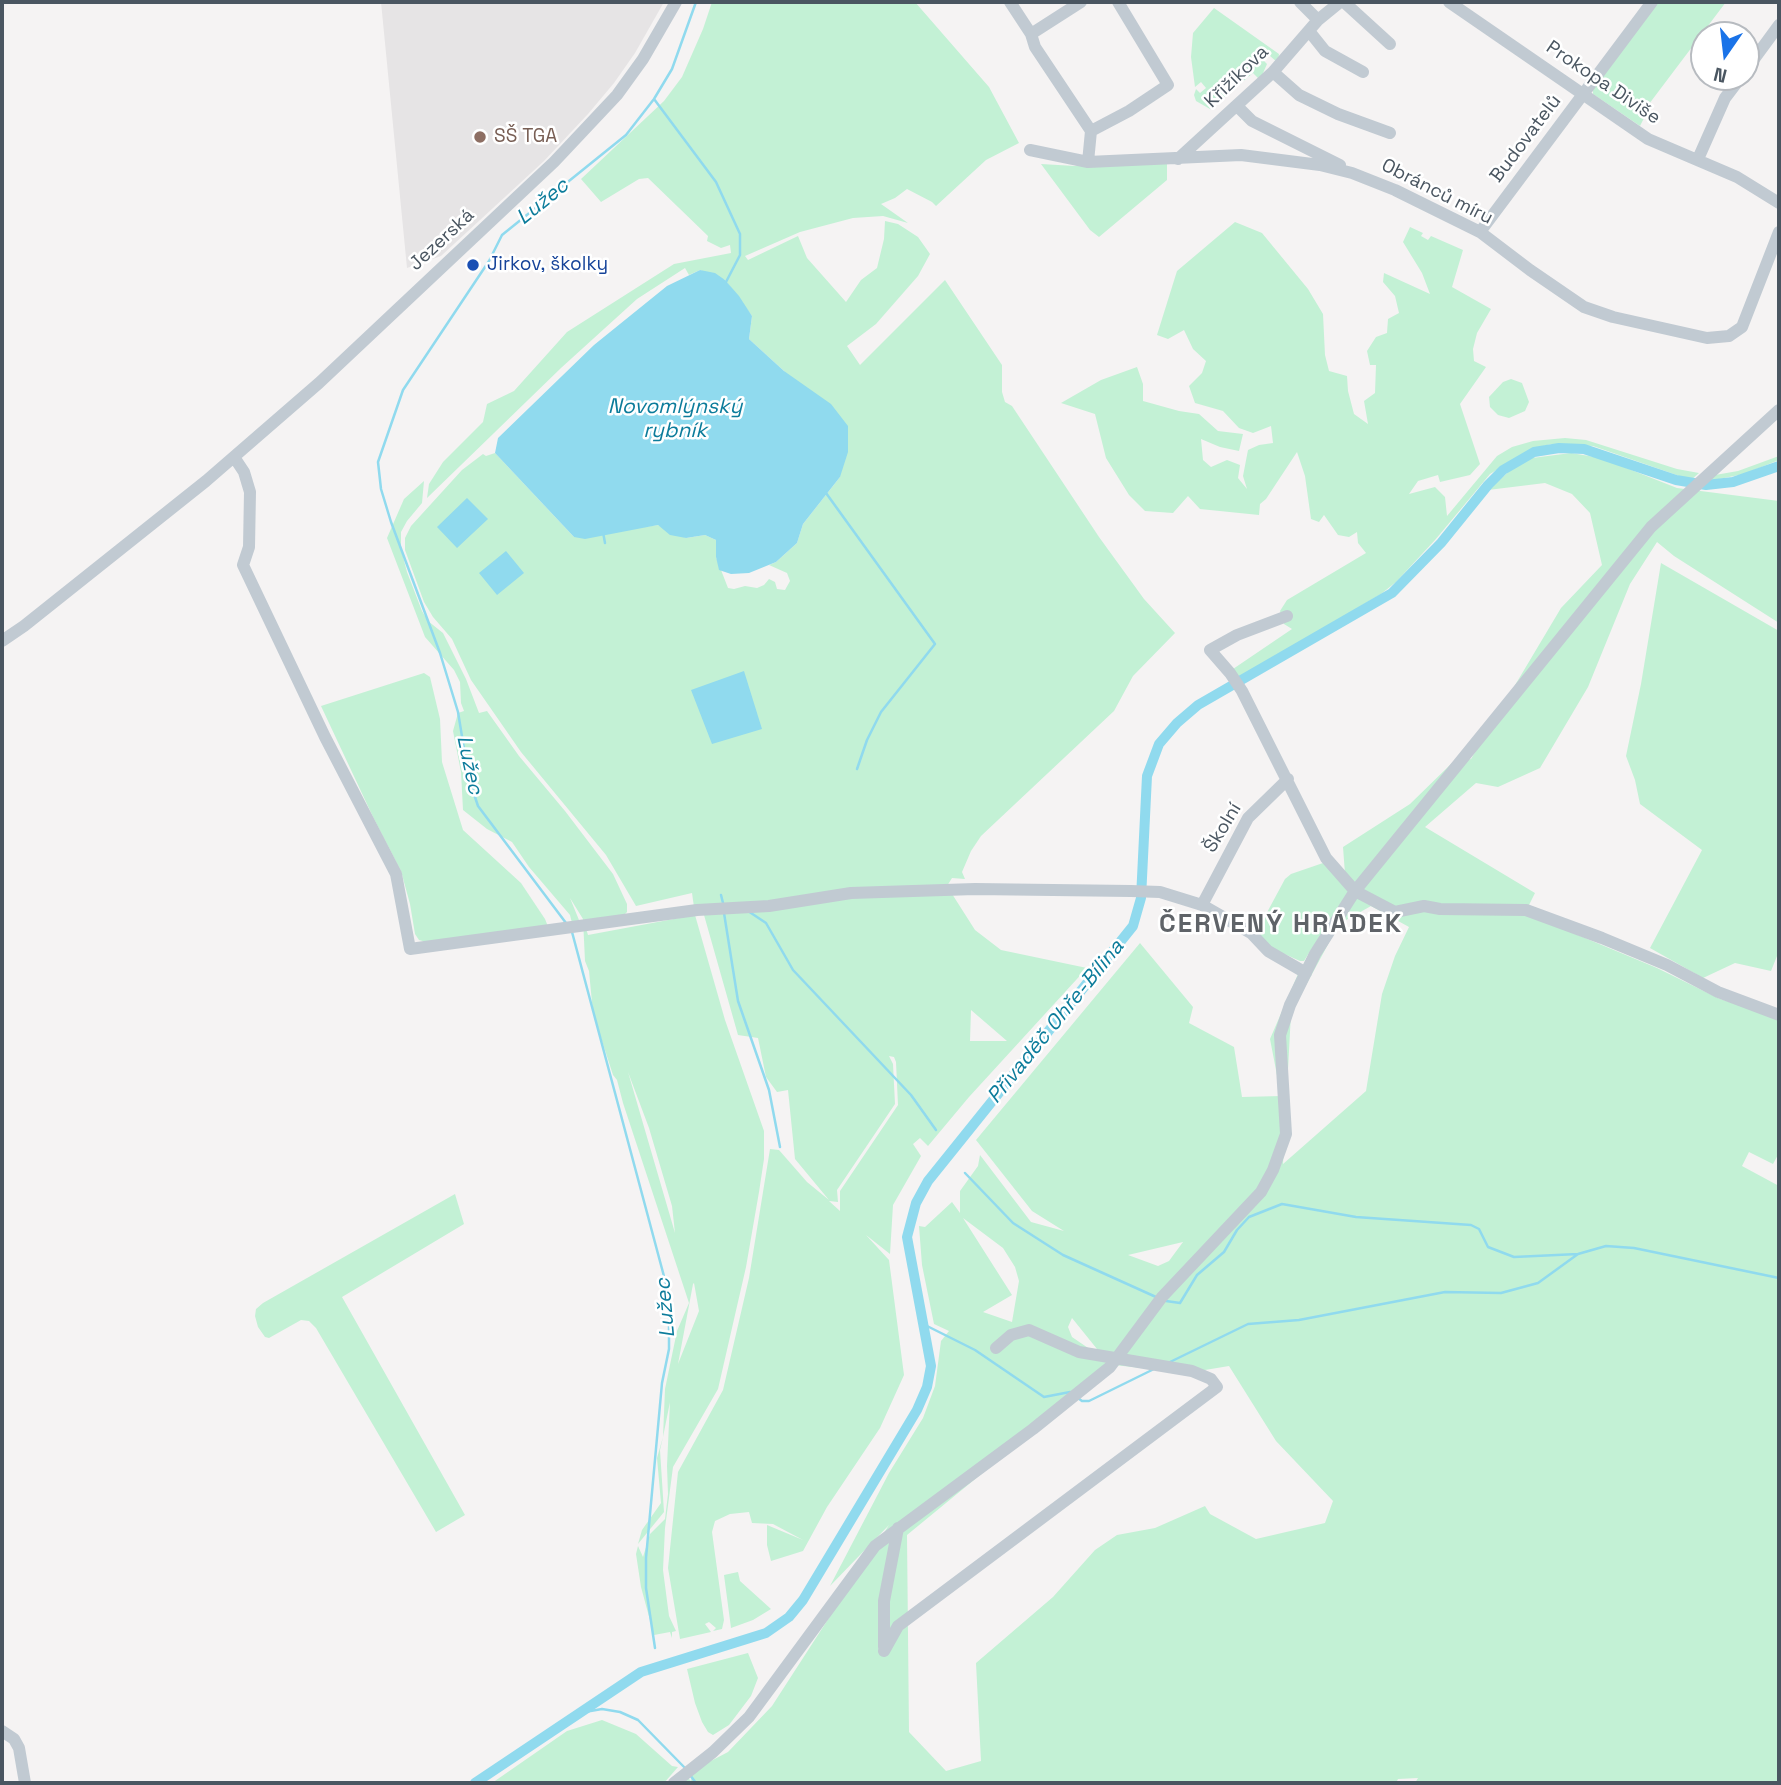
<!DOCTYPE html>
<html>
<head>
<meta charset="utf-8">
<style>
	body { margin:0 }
	#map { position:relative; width:1781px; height:1785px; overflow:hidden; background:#f5f3f3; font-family:"Space Grotesk",sans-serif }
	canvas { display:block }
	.frame { position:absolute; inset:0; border:4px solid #4a5661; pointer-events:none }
	.north { position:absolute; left:1690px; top:21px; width:70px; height:70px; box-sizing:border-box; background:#fff; border:2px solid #b7bbc0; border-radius:50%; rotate:194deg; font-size:19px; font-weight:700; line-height:28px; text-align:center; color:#4a5661 }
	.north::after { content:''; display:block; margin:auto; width:24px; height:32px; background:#1a73e8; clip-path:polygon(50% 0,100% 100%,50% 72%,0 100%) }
</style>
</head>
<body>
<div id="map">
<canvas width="1781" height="1785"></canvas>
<div class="frame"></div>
<div class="north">N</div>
</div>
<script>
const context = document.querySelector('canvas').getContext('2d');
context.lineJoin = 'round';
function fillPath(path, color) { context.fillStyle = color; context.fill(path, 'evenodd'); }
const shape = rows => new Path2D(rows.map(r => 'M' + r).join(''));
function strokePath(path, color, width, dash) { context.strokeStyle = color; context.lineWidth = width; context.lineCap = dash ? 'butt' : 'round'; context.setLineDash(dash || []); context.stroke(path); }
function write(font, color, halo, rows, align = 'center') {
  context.font = font + ' "Space Grotesk",sans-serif'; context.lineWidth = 5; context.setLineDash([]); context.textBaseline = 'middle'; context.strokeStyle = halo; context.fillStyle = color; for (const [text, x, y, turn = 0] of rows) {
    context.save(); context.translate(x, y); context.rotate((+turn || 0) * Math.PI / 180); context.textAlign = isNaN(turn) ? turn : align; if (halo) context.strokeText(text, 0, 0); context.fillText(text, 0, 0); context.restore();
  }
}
const education = shape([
	[381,2,664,2,635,53,614,83,588,114,544,161,441,256,407,268]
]);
const green = shape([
	[712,2,915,2,989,87,1019,143,986,160,936,206,932,202,907,189,895,198,881,204,908,223,883,216,853,218,800,232,745,256,748,260,798,236,807,258,846,302,861,280,877,268,884,239,885,221,898,224,918,237,930,254,918,276,876,324,847,346,860,365,945,280,1002,365,1002,392,1005,402,1012,406,1099,537,1144,599,1175,633,1133,676,1114,711,981,836,971,851,962,872,965,879,952,878,947,886,975,930,1001,950,1087,968,969,1097,928,1146,920,1138,913,1144,921,1156,893,1205,890,1254,866,1235,889,1260,904,1375,880,1428,827,1507,803,1551,771,1561,767,1545,767,1525,803,1540,773,1524,752,1523,749,1512,730,1514,715,1521,712,1532,724,1620,722,1629,713,1631,716,1628,709,1622,705,1624,711,1632,680,1639,668,1568,678,1472,723,1390,749,1278,770,1149,779,1150,807,1182,829,1200,795,1159,788,1090,777,1092,766,1077,758,1038,738,1035,704,915,694,907,692,893,636,906,606,855,521,752,471,680,452,639,433,617,424,602,405,550,405,538,411,526,462,470,483,454,486,456,495,453,574,537,658,525,686,538,705,535,716,540,716,557,728,588,734,589,745,586,757,588,764,585,769,579,775,582,777,589,785,590,790,581,787,573,769,565,776,562,797,543,803,524,840,477,784,371,749,339,752,316,725,280,700,270,689,275,685,268,637,299,561,368,427,498,429,484,443,462,483,422,487,404,514,391,567,332,674,264,731,253,730,245,721,248,707,241,708,236,648,178,639,179,601,202,581,179,664,101,682,77,703,29],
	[971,1010,1007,1041,970,1041],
	[889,1056,894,1057,896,1062,898,1105,840,1191,840,1211,829,1201,838,1202,837,1190,895,1104,893,1064],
	[1658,2,1726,2,1646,108,1648,110,1640,126,1593,94,1593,90],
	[1214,8,1279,54,1278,63,1269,55,1263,60,1267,64,1260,80,1253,73,1210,109,1196,101,1194,95,1196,89,1200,93,1206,88,1201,82,1195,87,1191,57,1193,33],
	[1167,162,1167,180,1099,237,1090,230,1041,164,1075,166],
	[1235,222,1262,233,1308,289,1323,314,1325,355,1329,371,1347,376,1348,391,1354,414,1368,424,1364,401,1375,393,1376,365,1370,365,1367,351,1376,337,1387,333,1388,319,1399,313,1395,296,1383,282,1384,273,1430,294,1422,273,1403,242,1410,227,1423,233,1421,236,1428,240,1431,236,1463,250,1452,287,1491,309,1477,333,1473,349,1474,361,1486,367,1460,404,1480,464,1470,475,1440,482,1438,475,1418,481,1409,494,1435,487,1445,497,1447,516,1497,456,1512,447,1533,441,1565,438,1586,440,1677,469,1699,473,1691,480,1593,446,1551,444,1529,450,1490,474,1435,540,1396,582,1381,594,1239,678,1233,669,1292,629,1284,624,1280,611,1287,600,1366,553,1358,543,1357,532,1349,537,1338,535,1324,515,1319,522,1311,519,1305,476,1297,452,1266,499,1260,504,1259,515,1200,509,1188,496,1173,513,1145,511,1129,495,1106,458,1095,414,1061,403,1101,380,1137,367,1143,384,1143,401,1179,411,1199,414,1218,431,1243,434,1239,451,1220,447,1201,439,1203,460,1211,467,1227,460,1240,465,1238,478,1247,489,1243,476,1248,450,1259,445,1273,443,1271,426,1253,433,1239,428,1223,411,1195,403,1189,386,1202,373,1206,361,1193,349,1184,330,1168,339,1157,335,1177,271],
	[1511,379,1522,383,1529,402,1525,411,1509,418,1498,415,1490,407,1489,397,1503,382],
	[1571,453,1601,458,1677,488,1779,501,1779,623,1674,556,1657,542,1630,584,1588,687,1540,768,1498,787,1476,783,1425,827,1535,893,1525,913,1657,968,1720,999,1779,1018,1779,1153,1773,1164,1749,1152,1742,1166,1779,1186,1779,1783,1415,1783,1418,1778,1398,1779,1396,1783,678,1783,685,1775,691,1781,692,1775,707,1763,728,1752,772,1706,889,1525,830,1586,889,1473,923,1418,935,1386,941,1341,949,1331,934,1324,922,1265,919,1226,925,1227,952,1202,960,1213,960,1191,978,1166,980,1155,1031,1222,1064,1231,1032,1211,976,1140,1140,943,1193,1007,1189,1023,1234,1047,1242,1097,1281,1096,1270,1039,1298,974,1314,945,1304,961,1300,961,1271,948,1257,931,1285,879,1291,874,1323,863,1346,887,1343,847,1410,804,1452,763,1471,759,1561,608,1602,565,1590,513,1572,494,1545,483,1488,490,1513,468,1532,458],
	[1371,906,1409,927,1395,956,1382,994,1366,1091,1283,1164,1291,1013,1339,924],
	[963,1218,1003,1248,1015,1267,1019,1281,1012,1322,983,1312,1012,1295],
	[1183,1242,1169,1261,1158,1266,1128,1255],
	[1072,1318,1097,1349,1097,1350,1094,1352,1072,1337,1068,1327],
	[1114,1365,1187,1373,1229,1366,1276,1441,1333,1501,1325,1523,1256,1539,1210,1514,1205,1506,1155,1528,1117,1535,1095,1550,1053,1597,976,1663,981,1761,946,1771,909,1732,907,1535],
	[1779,456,1779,460,1744,474,1709,481,1715,475,1738,471],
	[424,481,422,503,407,521,401,532,401,549,407,572,422,611,428,621,443,633,466,679,479,713,487,711,519,756,565,811,613,874,627,904,627,912,621,918,585,925,588,935,695,915,725,1020,764,1131,764,1159,759,1192,746,1267,718,1389,673,1467,665,1528,663,1570,669,1616,676,1631,672,1632,672,1638,670,1632,654,1635,641,1587,636,1554,638,1546,643,1557,650,1534,665,1519,668,1494,667,1466,670,1401,670,1402,663,1437,660,1450,664,1512,638,1544,642,1530,661,1503,657,1458,663,1437,665,1389,677,1331,689,1303,623,1103,617,1080,613,1075,593,1013,589,971,585,961,583,919,570,898,581,925,573,927,570,915,529,867,512,842,487,829,463,810,461,772,453,731,458,713,464,711,461,703,460,682,454,670,425,637,387,538,404,499],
	[628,1072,649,1128,672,1206,675,1233],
	[694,1283,699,1311,678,1364,693,1284],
	[1661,563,1779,631,1779,951,1771,971,1735,963,1703,978,1650,948,1702,850,1640,804,1635,780,1626,756,1641,684],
	[424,673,430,677,440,719,442,762,463,830,521,883,545,919,549,929,426,942,419,940,415,934,410,904,401,871,374,819,321,706],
	[455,1194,464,1224,342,1297,465,1515,436,1532,316,1328,309,1321,301,1320,269,1338,265,1337,258,1327,255,1316,256,1309,263,1303],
	[738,1572,740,1581,771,1609,753,1620,731,1628,724,1575],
	[748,1653,758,1678,751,1696,729,1725,713,1735,708,1732,702,1722,695,1703,687,1669],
	[602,1720,636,1734,672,1766,678,1767,664,1783,492,1783,567,1731]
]);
const water = shape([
	[700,270,715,273,725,280,739,296,752,316,749,339,784,371,831,404,848,426,848,452,840,477,803,524,797,543,776,562,749,573,731,574,719,570,716,557,716,540,705,535,686,538,670,535,658,525,585,539,574,537,495,453,498,438,594,345,667,286],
	[467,498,488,519,457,548,437,527],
	[506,551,524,573,497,595,479,573],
	[744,671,762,729,712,744,691,690]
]);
const stream = shape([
	[654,99,716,182,740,234,740,255,726,282],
	[826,493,935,644,881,712,867,740,857,769],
	[603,532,605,543],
	[721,895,723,903],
	[748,911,766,923,793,970,911,1095,936,1130],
	[724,913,738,1001,769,1090,780,1147],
	[566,923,478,806,469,779,458,712,440,653,391,522,381,489,378,462,403,390,489,261,502,235,626,135,654,99,672,69,696,2],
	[572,932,669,1295,669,1349,662,1383,646,1558,646,1588,655,1648],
	[965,1173,1013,1223,1063,1255,1156,1297],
	[1166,1301,1180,1303,1197,1275,1224,1252,1237,1230,1249,1217,1282,1204,1356,1217,1471,1225,1479,1229,1488,1247,1514,1257,1578,1254,1606,1246,1634,1248,1779,1278],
	[923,1324,975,1350,1044,1397,1070,1392],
	[1170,1362,1248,1324,1299,1320,1445,1292,1501,1293,1538,1283,1578,1254],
	[1078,1398,1082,1401,1089,1401,1154,1369],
	[579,1713,602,1709,620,1712,638,1720,686,1769],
	[690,1775,696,1783],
	[480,1780,483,1783]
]);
const canal = shape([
	[475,1783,641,1672,766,1633,789,1617,803,1600,917,1410,927,1387,931,1366,907,1237,916,1203,928,1181,1133,926,1141,898,1147,776,1159,744,1177,723,1198,705,1392,593,1441,543,1488,485,1503,470,1534,452,1559,448,1584,449,1676,480,1706,485,1733,482,1779,466]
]);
const minor = shape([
	[1010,2,1031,34,1035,47,1091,131,1088,162],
	[1300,2,1318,20,1340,2],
	[1344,2,1390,44],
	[1449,2,1648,139,1737,177,1779,203],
	[1309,31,1325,51,1363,72],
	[1031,34,1081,2],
	[1746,70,1779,25],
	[1273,72,1299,95,1338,114,1390,133],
	[1237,106,1252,121,1340,165],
	[1091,131,1129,111,1168,85,1118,2],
	[1030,150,1088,162,1241,155,1320,165,1352,173,1395,190,1480,232,1530,270,1584,307,1613,317,1707,338,1729,336,1742,327,1779,232],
	[1178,159,1273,72,1318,20],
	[1698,159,1725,98,1741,77],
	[1480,232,1652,2],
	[234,457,244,472,250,492,249,547,243,565,325,737,396,874,410,949,697,910,769,906,851,893,975,889,1131,891,1160,892,1202,905,1251,933,1268,951,1306,973],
	[1287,616,1237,635,1210,650,1230,673,1242,691,1326,858,1355,891,1395,912,1424,906,1440,909,1526,910,1602,938,1667,965,1718,992,1779,1015],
	[2,641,24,626,206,481,319,383,554,162,617,95,643,59,676,2],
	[1202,905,1248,818,1288,779],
	[884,1647,884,1601,898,1528],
	[884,1651,898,1626,1217,1387,1211,1379,1192,1371,1079,1352,1029,1330,1011,1335,996,1348],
	[2,1731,14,1739,19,1748,25,1783],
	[674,1783,713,1752,749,1717,875,1546,1033,1429,1110,1367,1162,1297,1261,1192,1273,1170,1286,1134,1280,1035,1290,1005,1315,954,1355,891,1651,527,1779,410]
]);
const markers = [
	[480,137,7,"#8d6e63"],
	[473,265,7,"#1a4fb4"]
];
const streetNames = [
	["Křižíkova",1237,77,-44],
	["Prokopa Diviše",1603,83,34],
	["Budovatelů",1526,139,-53],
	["Obránců míru",1437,192,27],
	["Jezerská",442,240,-43],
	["Školní",1223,828,-59]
];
const educationNames = [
	["SŠ TGA",494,137]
];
const transitNames = [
	["Jirkov, školky",487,265]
];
const waterNames = [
	["Lužec",543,202,-39],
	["Novomlýnský",675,407],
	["rybník",675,431],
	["Lužec",469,765,78],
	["Přivaděč Ohře-Bílina",1056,1022,-51],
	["Lužec",666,1308,-95]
];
const districtNames = [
	["ČERVENÝ HRÁDEK",1281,925]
];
fillPath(education, '#e6e4e5');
fillPath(green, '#c3f1d5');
fillPath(water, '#90daee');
strokePath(stream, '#90daee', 2.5);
strokePath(canal, '#90daee', 10);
strokePath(minor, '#c1cad2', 12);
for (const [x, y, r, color] of markers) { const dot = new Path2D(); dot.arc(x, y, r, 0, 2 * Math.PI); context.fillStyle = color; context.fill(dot); strokePath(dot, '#fff', 2.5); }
write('19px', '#4a5661', '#fff', streetNames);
write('19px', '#785e54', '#fff', educationNames, 'left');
write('19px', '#164399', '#fff', transitNames, 'left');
write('italic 21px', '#0c7c9b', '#fff', waterNames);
context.letterSpacing = '2px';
write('bold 26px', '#5f6368', '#fff', districtNames);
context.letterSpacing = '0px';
</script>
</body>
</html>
